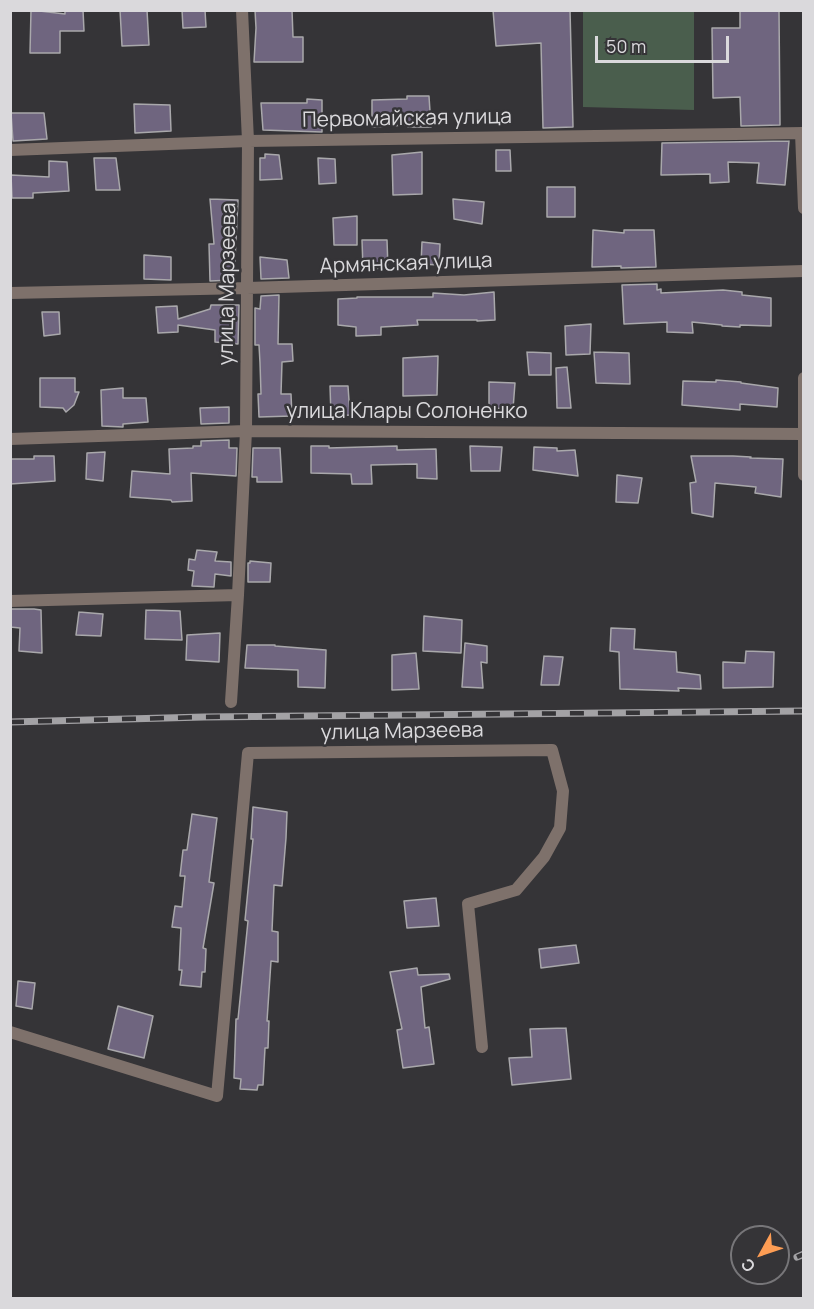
<!DOCTYPE html>
<html>
<head>
<meta charset="utf-8">
<style>
	body { margin:0 }
	#map { position:relative; width:814px; height:1309px; overflow:hidden; background:#353437; font-family:Manrope,sans-serif }
	canvas { display:block }
	.frame { position:absolute; inset:0; border:12px solid #dad9dc; pointer-events:none }
	.north { position:absolute; left:730px; top:1225px; width:60px; height:60px; box-sizing:border-box; background:#353437; border:2px solid #777679; border-radius:50%; rotate:230deg; font-size:16px; font-weight:700; line-height:24px; text-align:center; color:#dad9dc }
	.north::after { content:''; display:block; margin:auto; width:21px; height:27px; background:#fd9d54; clip-path:polygon(50% 0,100% 100%,50% 72%,0 100%) }
	.scale { position:absolute; left:595px; top:36px; width:134px; height:27px; box-sizing:border-box; border:3px solid #dad9dc; border-top:0; padding-left:8px; font-size:18px; line-height:21px; white-space:nowrap; color:#dad9dc; -webkit-text-stroke:4px #353437; paint-order:stroke }
</style>
</head>
<body>
<div id="map">
<canvas width="814" height="1309"></canvas>
<div class="frame"></div>
<div class="north">С</div>
<div class="scale">50 m</div>
</div>
<script>
const context = document.querySelector('canvas').getContext('2d');
context.lineJoin = 'round';
function fillPath(path, color) { context.fillStyle = color; context.fill(path, 'evenodd'); }
const shape = rows => new Path2D(rows.map(r => 'M' + r).join(''));
function strokePath(path, color, width, dash) { context.strokeStyle = color; context.lineWidth = width; context.lineCap = dash ? 'butt' : 'round'; context.setLineDash(dash || []); context.stroke(path); }
function write(font, color, halo, rows, align = 'center') {
  context.font = font + ' Manrope,sans-serif'; context.lineWidth = 5; context.setLineDash([]); context.textBaseline = 'middle'; context.strokeStyle = halo; context.fillStyle = color; for (const [text, x, y, turn = 0] of rows) {
    context.save(); context.translate(x, y); context.rotate((+turn || 0) * Math.PI / 180); context.textAlign = isNaN(turn) ? turn : align; if (halo) context.strokeText(text, 0, 0); context.fillText(text, 0, 0); context.restore();
  }
}
const green = shape([
	[583,11,694,11,694,110,583,107]
]);
const building = shape([
	[31,10,65,14,65,10,83,10,84,31,60,31,60,53,30,53,31,10],
	[120,10,147,10,149,45,122,46,120,10],
	[182,10,205,10,206,27,183,28,182,10],
	[255,10,292,10,293,37,303,37,303,62,254,62,256,28,255,10],
	[493,10,570,10,573,127,543,128,541,43,496,46,493,10],
	[740,10,779,10,780,125,741,126,740,97,713,98,712,28,740,28,740,10],
	[407,96,429,96,431,127,408,127,408,125,372,127,372,100,407,99,407,96],
	[307,99,322,100,322,132,263,130,261,103,307,103,307,99],
	[134,104,170,105,171,131,135,133,134,104],
	[11,113,44,113,47,139,13,141,11,113],
	[789,141,785,185,757,183,759,163,728,162,729,182,710,183,710,174,661,175,662,143,789,141],
	[496,150,510,150,511,171,496,171,496,150],
	[422,152,422,194,393,195,392,155,422,152],
	[265,154,279,155,282,179,260,180,260,158,265,158,265,154],
	[94,158,116,158,120,190,96,190,94,158],
	[318,158,335,159,336,183,319,184,318,158],
	[49,161,67,162,69,191,33,193,33,198,12,198,11,175,49,177,49,161],
	[547,187,575,187,575,217,547,217,547,187],
	[210,199,238,200,234,280,210,281,209,244,214,244,210,199],
	[453,199,484,202,482,224,454,219,453,199],
	[357,216,357,245,334,245,333,218,357,216],
	[593,230,624,233,624,230,654,230,656,267,621,268,621,266,592,267,593,230],
	[362,240,387,240,388,268,363,269,362,240],
	[422,242,440,244,439,265,421,264,422,242],
	[144,255,171,257,171,280,144,279,144,255],
	[260,257,287,260,289,278,261,279,260,257],
	[657,284,657,290,661,289,661,293,723,290,742,292,742,295,771,298,771,326,740,325,740,327,722,326,722,325,692,322,693,333,667,332,667,322,624,324,622,285,657,284],
	[494,292,495,320,477,321,477,320,417,320,418,325,381,327,381,335,356,336,356,327,338,325,338,299,357,298,357,297,433,297,433,293,464,295,494,292],
	[279,295,278,344,292,344,293,361,282,362,281,394,291,394,292,416,259,417,258,394,261,394,260,363,259,345,255,345,255,308,260,309,261,296,279,295],
	[211,305,239,305,238,344,215,342,215,330,178,325,178,332,158,333,156,307,177,306,178,319,210,309,211,305],
	[42,312,59,312,60,334,44,336,42,312],
	[591,324,590,354,566,355,565,326,591,324],
	[527,352,551,353,551,375,529,375,527,352],
	[594,352,629,353,630,384,596,383,594,352],
	[438,356,437,395,403,396,403,358,438,356],
	[567,367,571,408,557,408,556,368,567,367],
	[40,378,75,378,75,392,79,392,74,405,66,412,63,408,40,407,40,378],
	[716,380,741,382,741,383,778,388,777,407,740,404,740,410,682,405,683,381,716,382,716,380],
	[489,382,515,383,513,409,489,408,489,382],
	[330,386,348,386,350,415,331,416,330,386],
	[123,388,123,398,146,398,148,422,123,424,123,427,102,426,101,390,123,388],
	[229,407,229,423,201,424,200,408,229,407],
	[229,440,229,448,237,448,236,476,191,473,192,501,172,502,171,500,130,497,132,471,170,474,169,449,193,448,193,446,201,446,201,441,229,440],
	[311,446,329,446,329,448,397,446,397,450,436,449,437,479,417,478,417,464,371,465,372,484,352,484,351,474,311,473,311,446],
	[470,446,502,447,500,471,471,471,470,446],
	[534,447,557,448,557,451,575,450,578,476,533,470,534,447],
	[253,448,280,448,282,482,257,482,257,477,252,477,253,448],
	[105,452,103,481,86,479,87,453,105,452],
	[34,456,54,456,55,481,10,484,10,459,34,459,34,456],
	[691,456,733,456,751,457,750,458,783,459,781,497,755,493,756,487,715,483,713,517,692,513,690,483,696,482,691,456],
	[617,475,642,478,638,503,616,502,617,475],
	[197,550,217,552,215,561,231,562,231,576,215,574,214,587,192,586,194,571,188,570,189,559,195,560,197,550],
	[250,561,271,563,270,582,248,582,248,563,250,563,250,561],
	[10,609,34,609,41,610,42,653,19,651,20,628,10,627,10,609],
	[146,610,180,611,182,640,145,639,146,610],
	[79,612,103,614,101,636,76,635,79,612],
	[424,616,462,620,461,653,423,651,424,616],
	[611,628,635,629,634,649,676,652,677,672,700,675,701,689,678,688,679,691,620,689,619,652,610,651,611,628],
	[220,633,219,662,186,660,187,635,220,633],
	[465,643,487,646,487,663,481,662,483,688,462,687,465,643],
	[247,645,275,645,275,646,326,650,325,688,298,687,298,670,245,668,247,645],
	[746,651,774,652,773,687,723,688,723,662,745,663,746,651],
	[416,653,419,689,392,690,392,655,416,653],
	[544,656,563,657,559,685,541,685,544,656],
	[253,807,287,812,286,838,282,886,274,885,272,931,278,932,278,962,271,961,267,1021,269,1021,268,1048,265,1048,263,1085,258,1085,257,1090,240,1089,241,1079,234,1078,236,1019,238,1019,248,921,245,920,253,839,251,839,253,807],
	[192,814,217,818,209,882,214,883,203,948,206,949,205,972,202,972,201,987,180,985,182,970,179,970,181,928,172,927,175,906,182,907,185,876,180,876,183,850,187,850,192,814],
	[436,898,439,926,407,928,404,901,436,898],
	[576,945,579,963,541,968,539,949,576,945],
	[417,968,418,975,449,974,450,979,421,987,425,1028,429,1027,434,1064,403,1068,397,1030,402,1029,390,972,417,968],
	[18,981,35,983,32,1009,16,1006,18,981],
	[118,1006,153,1016,144,1058,108,1049,118,1006],
	[566,1028,571,1079,512,1085,509,1058,532,1057,530,1029,566,1028]
]);
const street = shape([
	[801,133,804,208],
	[10,150,248,141,804,133],
	[10,293,247,288,804,271],
	[804,378,804,475],
	[10,439,246,431,804,434],
	[10,601,238,595],
	[231,702,238,595,246,431,248,141,242,10],
	[10,1032,217,1096,248,753,552,750,563,791,560,828,544,857,516,890,468,904,482,1047]
]);
const rail = shape([
	[10,722,204,717,804,711],
	[797,1257,804,1254]
]);
const streetNames = [
	["Первомайская улица",407,119,-1],
	["Армянская улица",406,264,-2],
	["улица Марзеева",228,284,-89],
	["улица Клары Солоненко",407,412],
	["улица Марзеева",402,732,-1]
];
fillPath(green, '#4a5e4d');
fillPath(building, '#6f657f');
strokePath(building, '#a9a8ab', 1.5);
strokePath(street, '#7e716b', 12);
strokePath(rail, '#a3a2a5', 7);
strokePath(rail, '#353437', 4.5, [14]);
write('21px', '#dad9dc', '#353437', streetNames);
</script>
</body>
</html>
